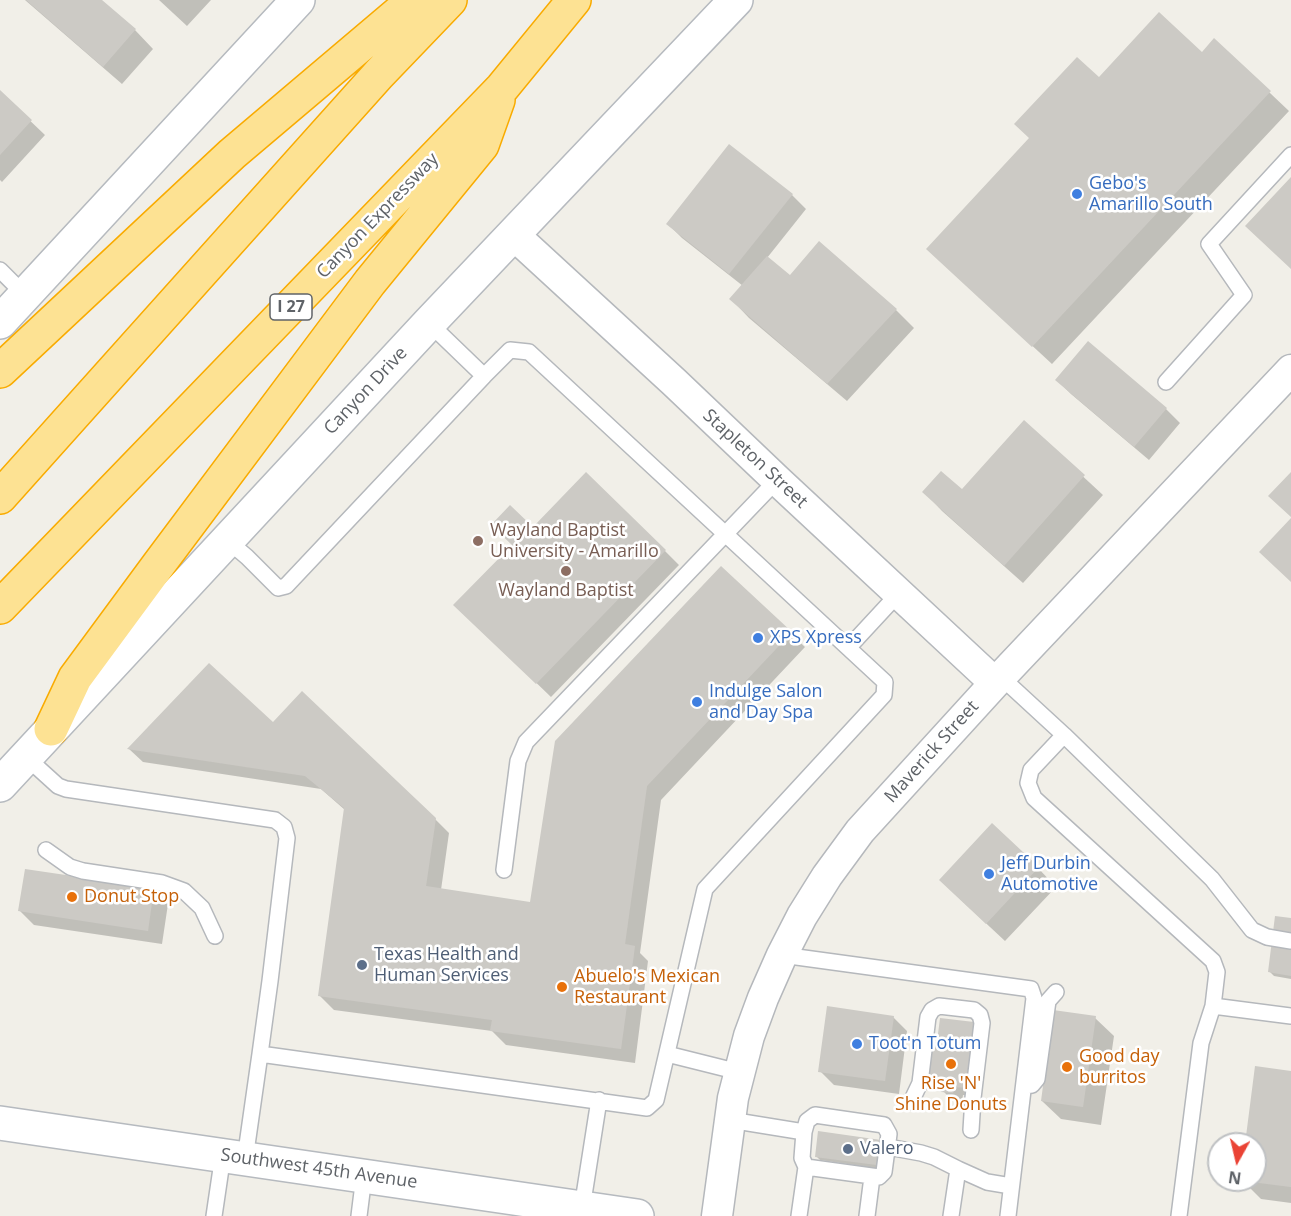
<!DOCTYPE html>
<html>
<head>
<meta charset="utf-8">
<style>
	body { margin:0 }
	#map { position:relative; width:1291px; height:1216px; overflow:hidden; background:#f1efe8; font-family:"Open Sans",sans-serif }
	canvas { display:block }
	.north { position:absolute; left:1207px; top:1132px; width:60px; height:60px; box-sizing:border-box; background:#fff; border:2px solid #bfc1c3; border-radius:50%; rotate:188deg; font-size:16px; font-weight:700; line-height:24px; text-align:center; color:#5f6368 }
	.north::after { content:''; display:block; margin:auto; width:21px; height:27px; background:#ea4335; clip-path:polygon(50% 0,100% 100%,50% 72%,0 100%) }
</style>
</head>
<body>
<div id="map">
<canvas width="1291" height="1216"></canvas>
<div class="north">N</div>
</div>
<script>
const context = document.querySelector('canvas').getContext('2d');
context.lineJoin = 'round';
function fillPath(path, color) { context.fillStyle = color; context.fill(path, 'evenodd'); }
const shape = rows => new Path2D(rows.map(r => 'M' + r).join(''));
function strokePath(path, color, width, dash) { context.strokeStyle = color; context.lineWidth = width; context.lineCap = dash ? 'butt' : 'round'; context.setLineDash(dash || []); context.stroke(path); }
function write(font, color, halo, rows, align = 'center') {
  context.font = font + ' "Open Sans",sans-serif'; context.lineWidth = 5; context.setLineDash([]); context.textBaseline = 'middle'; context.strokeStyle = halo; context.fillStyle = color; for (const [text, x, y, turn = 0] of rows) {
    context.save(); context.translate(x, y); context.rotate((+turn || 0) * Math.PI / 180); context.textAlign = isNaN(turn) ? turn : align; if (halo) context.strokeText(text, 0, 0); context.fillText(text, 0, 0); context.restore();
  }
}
const shadow = shape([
	[25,0,99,0,135,30,153,49,122,84],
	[159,0,211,0,187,26],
	[1214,40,1289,111,1052,364,947,267,1099,80,1202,54],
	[0,92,45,135,2,182,0,180],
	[792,195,806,209,767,258,790,277,896,310,914,328,847,401,749,318,731,299,743,286,682,238,668,224],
	[1088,343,1166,409,1180,423,1149,460,1071,394,1057,380],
	[1024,422,1103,495,1023,583,942,511,924,492,962,491],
	[533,529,665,551,679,565,551,697,470,619,513,545],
	[721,568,805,647,661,800,640,953,648,961,635,1063,506,1045,492,1031,334,1010,320,996,345,810,321,789,143,762,129,749,273,724,435,819,449,833,441,890,532,904],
	[1038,868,1056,887,1005,941,960,899],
	[154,890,168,904,162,944,34,925,20,911],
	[1291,920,1291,979,1274,976,1270,972],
	[893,1017,907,1031,899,1094,834,1085,820,1071],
	[1095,1018,1114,1036,1101,1125,1061,1119,1042,1101],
	[973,1023,982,1033,979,1097,963,1095,962,1102,952,1100,944,1092,937,1091,928,1082,938,1044],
	[1291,1072,1291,1203,1261,1199,1242,1180,1255,1180,1255,1144,1247,1144],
	[880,1141,881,1169,820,1160,816,1156]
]);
const building = shape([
	[26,0,102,0,136,29,103,67],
	[1159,12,1202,52,1214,38,1271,91,1032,347,926,249,1029,138,1014,124,1077,57,1099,77],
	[0,90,32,120,0,155],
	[729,144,793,194,729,274,666,224],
	[1291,177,1291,269,1245,226],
	[819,241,897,309,827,384,729,299,767,256,790,275],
	[1088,341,1167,408,1134,447,1055,380],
	[1024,420,1085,475,1004,566,922,492,941,471,962,489],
	[586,472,666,550,536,684,453,605,512,545,491,525,510,505,533,527],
	[1291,472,1291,517,1268,496],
	[1291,518,1291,582,1259,552],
	[721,566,792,632,647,786,625,944,635,946,621,1049,490,1031,492,1020,318,996,344,808,305,776,127,749,209,663,273,722,302,691,436,818,426,886,530,902,555,741],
	[992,823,1039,867,986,924,939,880],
	[25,869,154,888,148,931,18,911],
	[1275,916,1291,918,1291,976,1268,972],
	[827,1006,894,1016,885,1081,818,1072],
	[1053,1010,1096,1016,1083,1107,1041,1101],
	[940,1018,974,1022,971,1045,976,1046,970,1088,954,1087,953,1093,941,1092,942,1085,926,1083,931,1042,937,1042],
	[1255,1066,1291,1071,1291,1187,1244,1181,1244,1180,1255,1180,1255,1144,1245,1144],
	[818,1131,881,1140,877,1165,815,1157]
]);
const service = shape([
	[0,270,25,295],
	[1166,382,1244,295,1209,244,1291,155],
	[227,540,247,557,278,588,286,586,484,376,429,323],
	[849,647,899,593],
	[1001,677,1064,735,1212,879,1252,930,1267,937,1291,941],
	[1064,735,1031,770,1028,783,1034,798,1213,961,1217,972,1213,1006],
	[26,757,58,786,66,789,275,820,284,827,287,838,270,981,260,1054,647,1108,656,1100,705,889,884,695,885,682,529,352,510,350,484,376],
	[46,850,70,867,83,871,162,883,184,891,202,908,215,936],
	[504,870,518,761,526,742,777,480],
	[782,955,1031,989,1034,998,1008,1216],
	[667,1054,739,1072],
	[1024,1086,1032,1085,1037,1079,1048,1001,1056,992],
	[911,1102,920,1083,928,1017,932,1010,939,1006,974,1010,980,1015,982,1023,973,1098,971,1130],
	[730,1120,804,1132,807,1121,815,1115,884,1125,889,1134,884,1172,879,1177,806,1167,802,1158,804,1132],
	[888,1147,921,1153,934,1157,958,1169,951,1216],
	[245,1159,260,1054],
	[958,1169,987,1182,1011,1186],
	[582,1208,599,1100],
	[214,1216,223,1155],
	[359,1216,364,1176],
	[799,1216,806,1167],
	[867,1216,872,1177],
	[1179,1216,1201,1043,1213,1006,1291,1016]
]);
const minor = shape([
	[514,235,674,382,777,480,995,683],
	[717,1216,733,1098,749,1036,763,998,782,955,802,916,827,876,860,831,995,683,1291,370]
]);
const secondary = shape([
	[0,322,298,0],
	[0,785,429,323,736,0],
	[0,1123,637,1216]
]);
const motorway = shape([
	[0,371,232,154,414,0],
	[0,497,379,74,450,0],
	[0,607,502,88,574,0],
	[51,729,75,678,159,564,370,282,482,145,498,100]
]);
const markers = [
	[1077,194,6,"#3f7fe0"],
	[478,541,6,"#8d6e63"],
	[566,571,6,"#8d6e63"],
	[758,638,6,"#3f7fe0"],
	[697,702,6,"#3f7fe0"],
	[989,874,6,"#3f7fe0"],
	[72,897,6,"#e8710a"],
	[362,965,6,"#5c6f8a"],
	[562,987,6,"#e8710a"],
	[857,1044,6,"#3f7fe0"],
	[951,1064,6,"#e8710a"],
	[1067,1067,6,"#e8710a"],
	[848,1149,6,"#5c6f8a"]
];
const shields = [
	[291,307,42]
];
const shieldNames = [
	["I 27",291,307]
];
const shopNames = [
	["Gebo's",1089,184],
	["Amarillo South",1089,205],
	["XPS Xpress",770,638],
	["Indulge Salon",709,692],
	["and Day Spa",709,713],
	["Jeff Durbin",1001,864],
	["Automotive",1001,885],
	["Toot'n Totum",869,1044]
];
const streetNames = [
	["Canyon Expressway",378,216,-46],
	["Canyon Drive",366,391,-47],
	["Stapleton Street",755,459,43],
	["Maverick Street",932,752,-48],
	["Southwest 45th Avenue",319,1169,8]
];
const educationNames = [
	["Wayland Baptist",490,531],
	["University - Amarillo",490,552],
	["Wayland Baptist",566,591,"center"]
];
const foodNames = [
	["Donut Stop",84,897],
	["Abuelo's Mexican",574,977],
	["Restaurant",574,998],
	["Good day",1079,1057],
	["burritos",1079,1078],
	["Rise 'N'",951,1084,"center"],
	["Shine Donuts",951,1105,"center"]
];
const serviceNames = [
	["Texas Health and",374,955],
	["Human Services",374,976],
	["Valero",860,1149]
];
fillPath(shadow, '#0003');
fillPath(building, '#cccac5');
strokePath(service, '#b5b8bc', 18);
strokePath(minor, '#b5b8bc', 33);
strokePath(secondary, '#b6babf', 36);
strokePath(motorway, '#f9ab00', 36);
strokePath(service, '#fff', 15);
strokePath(minor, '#fff', 30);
strokePath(secondary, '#fff', 33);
strokePath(motorway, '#fde293', 33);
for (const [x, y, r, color] of markers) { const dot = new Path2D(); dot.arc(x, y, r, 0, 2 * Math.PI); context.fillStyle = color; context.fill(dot); strokePath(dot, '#fff', 2); }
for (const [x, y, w] of shields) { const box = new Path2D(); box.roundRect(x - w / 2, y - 13, w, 26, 4.5); context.fillStyle = '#fff'; context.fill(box); strokePath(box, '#5f6368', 1.5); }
write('bold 16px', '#5f6368', null, shieldNames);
write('18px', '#366cbe', '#fff', shopNames, 'left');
write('18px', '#5f6368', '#fff', streetNames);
write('18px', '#785e54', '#fff', educationNames, 'left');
write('18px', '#c56008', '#fff', foodNames, 'left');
write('18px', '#4e5e75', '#fff', serviceNames, 'left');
</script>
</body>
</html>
